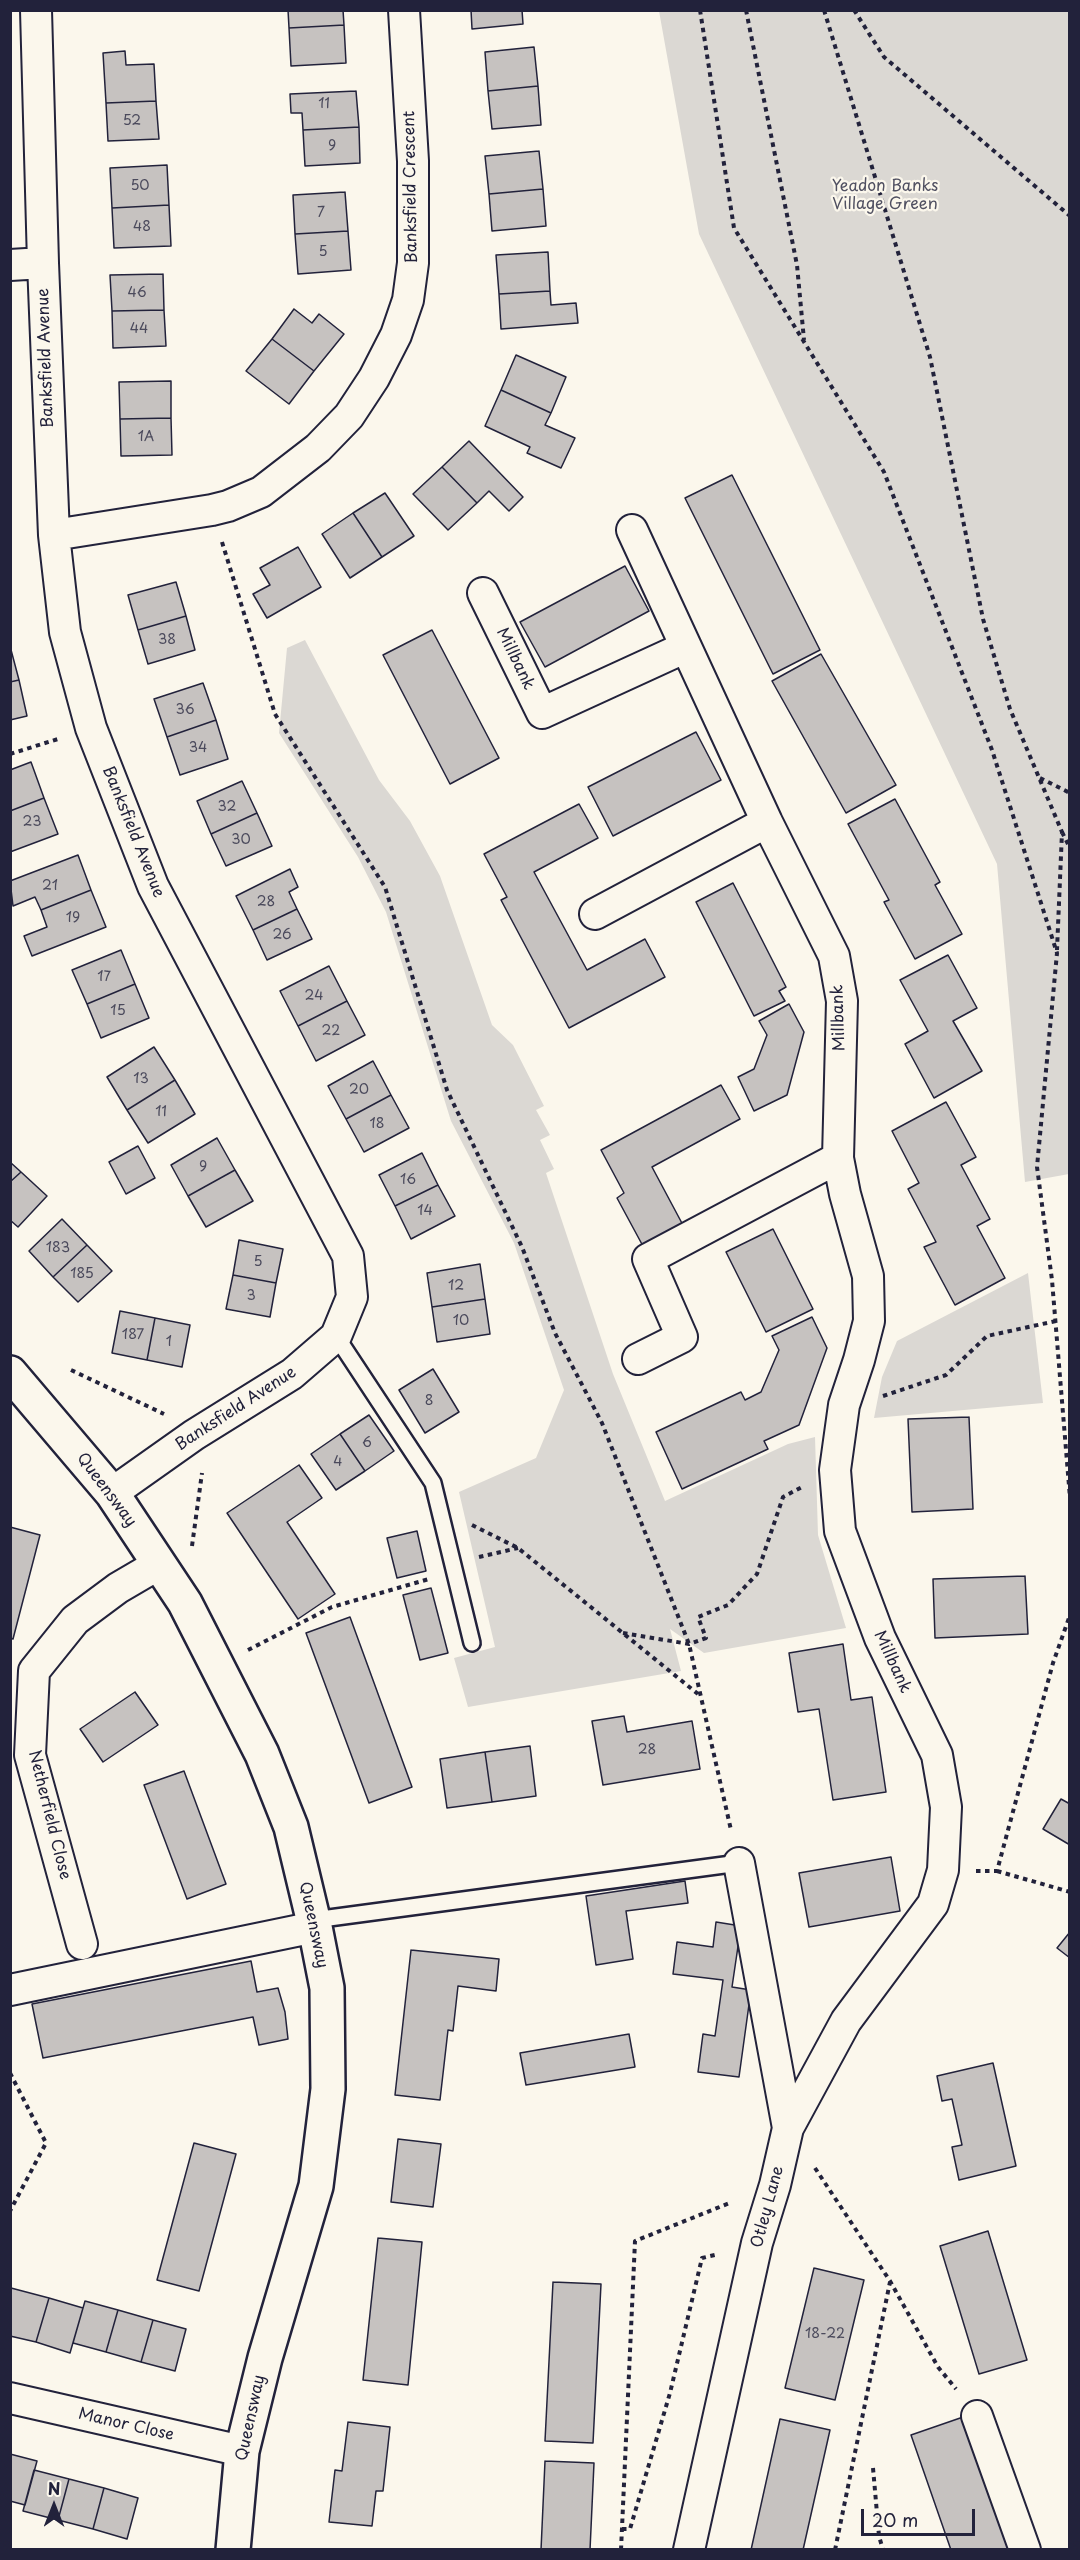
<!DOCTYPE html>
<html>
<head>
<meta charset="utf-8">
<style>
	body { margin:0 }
	#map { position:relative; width:1080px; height:2560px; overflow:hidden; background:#fbf7ec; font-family:"Playpen Sans",sans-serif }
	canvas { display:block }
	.frame { position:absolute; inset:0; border:12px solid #22223b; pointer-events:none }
	.north { position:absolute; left:24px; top:2476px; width:60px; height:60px; -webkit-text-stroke:4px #fbf7ec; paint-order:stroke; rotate:0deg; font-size:16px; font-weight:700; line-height:24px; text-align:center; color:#22223b }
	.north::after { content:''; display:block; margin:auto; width:21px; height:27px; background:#22223b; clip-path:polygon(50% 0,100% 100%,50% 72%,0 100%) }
	.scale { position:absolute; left:861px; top:2509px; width:114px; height:27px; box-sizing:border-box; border:3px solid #22223b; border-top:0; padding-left:8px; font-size:18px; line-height:21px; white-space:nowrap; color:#22223b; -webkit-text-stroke:4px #fbf7ec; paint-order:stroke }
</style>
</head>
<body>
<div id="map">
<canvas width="1080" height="2560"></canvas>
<div class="frame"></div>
<div class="north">N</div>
<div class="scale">20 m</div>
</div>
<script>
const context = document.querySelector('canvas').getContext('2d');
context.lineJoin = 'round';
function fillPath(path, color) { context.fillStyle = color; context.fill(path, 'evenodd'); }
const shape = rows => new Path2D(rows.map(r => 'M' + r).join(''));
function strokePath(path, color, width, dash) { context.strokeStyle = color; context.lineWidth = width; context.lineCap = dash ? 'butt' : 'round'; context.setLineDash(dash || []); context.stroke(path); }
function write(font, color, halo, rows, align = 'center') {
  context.font = font + ' "Playpen Sans",sans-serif'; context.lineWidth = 4.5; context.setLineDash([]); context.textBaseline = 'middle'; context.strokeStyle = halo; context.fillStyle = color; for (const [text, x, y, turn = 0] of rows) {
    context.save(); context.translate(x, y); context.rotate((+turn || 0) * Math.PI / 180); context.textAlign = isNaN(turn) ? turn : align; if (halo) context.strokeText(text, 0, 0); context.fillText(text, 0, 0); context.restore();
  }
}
const green = shape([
	[659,11,1069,11,1069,1174,1025,1182,997,864,699,234],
	[305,640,379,780,410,821,440,876,492,1025,513,1045,544,1106,536,1110,550,1135,540,1140,554,1169,546,1173,613,1374,665,1501,788,1444,815,1437,818,1535,846,1628,704,1653,670,1629,681,1671,468,1707,454,1658,495,1647,459,1492,536,1458,564,1390,514,1243,451,1121,386,912,358,857,279,733,287,648],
	[1028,1273,1043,1403,874,1418,882,1377,897,1341]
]);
const building = shape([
	[288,10,343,10,344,25,289,28,288,10],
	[471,10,522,10,523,24,472,29,471,10],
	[344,25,346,63,291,66,289,28,344,25],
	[534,47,538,86,488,91,485,52,534,47],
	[125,51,126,65,154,64,156,101,106,103,103,53,125,51],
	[538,86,541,125,492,129,488,91,538,86],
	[356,91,359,127,303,130,302,113,291,113,290,94,356,91],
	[156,101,159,139,108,141,106,103,156,101],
	[359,127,360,163,305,166,303,130,359,127],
	[539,151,543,189,489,194,485,156,539,151],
	[167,165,169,205,112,208,110,168,167,165],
	[543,189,546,226,492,231,489,194,543,189],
	[345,192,348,231,295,234,293,195,345,192],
	[169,205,171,246,114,248,112,208,169,205],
	[348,231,351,270,298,274,295,234,348,231],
	[548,252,550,291,499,294,496,255,548,252],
	[163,274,164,310,112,311,110,275,163,274],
	[550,291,551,305,576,303,578,323,501,329,499,294,550,291],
	[294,309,312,323,319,314,344,334,314,371,272,339,294,309],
	[164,310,166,346,113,348,112,311,164,310],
	[272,339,314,371,289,404,246,371,272,339],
	[516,355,566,377,551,413,501,390,516,355],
	[171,381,171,418,120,419,119,382,171,381],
	[501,390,551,413,545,425,575,438,561,468,527,453,530,447,485,426,501,390],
	[171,418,172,455,121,456,120,419,171,418],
	[469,441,523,497,509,511,489,491,477,503,442,467,469,441],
	[442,467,477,503,448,530,413,494,442,467],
	[732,475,820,650,773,674,685,498,732,475],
	[385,493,414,536,382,557,353,513,385,493],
	[353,513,382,557,350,578,322,534,353,513],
	[298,547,321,587,267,618,253,594,270,585,260,568,298,547],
	[625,566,649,611,545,667,520,622,625,566],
	[176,582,186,616,138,630,128,595,176,582],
	[186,616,195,650,148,664,138,630,186,616],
	[432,630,499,758,450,784,383,655,432,630],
	[10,646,19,680,10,682,10,646],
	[821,654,896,785,846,813,772,681,821,654],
	[19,680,27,716,10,720,10,682,19,680],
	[203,683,216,720,167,737,154,699,203,683],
	[216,720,228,759,180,775,167,737,216,720],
	[696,732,721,780,613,836,588,787,696,732],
	[31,762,44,798,10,811,10,770,31,762],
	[242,781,257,813,211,834,197,801,242,781],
	[44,798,58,834,10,852,10,811,44,798],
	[895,799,940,882,935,885,962,934,915,959,884,902,889,900,848,824,895,799],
	[579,804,598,838,534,872,587,970,645,939,665,977,569,1028,501,900,507,897,484,854,579,804],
	[257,813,272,846,226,866,211,834,257,813],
	[78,855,91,890,41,910,35,897,13,906,10,881,78,855],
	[290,869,298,887,289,892,297,909,253,930,236,896,290,869],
	[733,883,786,987,779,991,785,1001,754,1016,696,902,733,883],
	[91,890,106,927,32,956,24,936,47,927,41,910,91,890],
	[297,909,312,939,267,960,253,930,297,909],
	[121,950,135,984,87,1004,72,970,121,950],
	[948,955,977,1008,953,1021,982,1071,934,1098,905,1044,928,1031,900,980,948,955],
	[329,966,347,1001,298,1026,280,991,329,966],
	[135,984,149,1018,101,1038,87,1004,135,984],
	[347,1001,365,1035,316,1061,298,1026,347,1001],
	[789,1004,804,1032,787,1095,754,1111,738,1077,754,1069,767,1035,759,1021,789,1004],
	[154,1047,175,1080,127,1110,107,1077,154,1047],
	[373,1061,391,1095,346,1119,328,1086,373,1061],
	[175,1080,195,1114,148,1143,127,1110,175,1080],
	[721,1085,740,1119,652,1167,684,1227,644,1248,617,1198,624,1193,601,1150,721,1085],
	[391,1095,409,1128,364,1152,346,1119,391,1095],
	[946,1102,976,1157,961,1165,990,1219,977,1226,1005,1278,955,1305,924,1247,936,1242,908,1189,919,1183,892,1131,946,1102],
	[217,1138,235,1170,188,1196,171,1165,217,1138],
	[138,1146,155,1178,126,1194,109,1162,138,1146],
	[422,1153,438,1185,395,1206,379,1175,422,1153],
	[10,1162,21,1172,10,1182,10,1162],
	[235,1170,253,1201,206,1227,188,1196,235,1170],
	[21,1172,47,1196,18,1227,10,1220,10,1182,21,1172],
	[438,1185,455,1216,411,1239,395,1206,438,1185],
	[62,1219,87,1245,53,1277,29,1251,62,1219],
	[773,1229,813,1309,766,1332,726,1252,773,1229],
	[239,1240,283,1249,276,1283,233,1275,239,1240],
	[87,1245,112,1271,78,1302,53,1277,87,1245],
	[480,1264,485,1299,432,1307,427,1273,480,1264],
	[233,1275,276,1283,270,1317,226,1309,233,1275],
	[485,1299,490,1334,437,1342,432,1307,485,1299],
	[120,1311,155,1318,147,1360,112,1353,120,1311],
	[812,1317,827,1348,799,1425,764,1441,768,1449,682,1489,656,1432,741,1392,745,1400,761,1392,779,1350,772,1336,812,1317],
	[155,1318,190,1325,182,1367,147,1360,155,1318],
	[433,1369,459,1412,425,1433,399,1390,433,1369],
	[369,1415,394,1451,365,1471,340,1434,369,1415],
	[969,1417,973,1509,912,1512,908,1419,969,1417],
	[340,1434,365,1471,336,1490,311,1454,340,1434],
	[299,1465,322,1498,287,1522,335,1594,298,1619,227,1513,299,1465],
	[10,1527,40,1535,13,1639,10,1638,10,1527],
	[417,1531,426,1571,397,1578,387,1538,417,1531],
	[1025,1576,1028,1634,935,1638,933,1579,1025,1576],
	[431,1588,448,1653,420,1660,403,1595,431,1588],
	[350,1617,412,1787,369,1803,306,1633,350,1617],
	[843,1644,851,1700,872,1697,886,1792,833,1800,819,1709,798,1712,789,1653,843,1644],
	[135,1692,158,1725,103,1762,80,1729,135,1692],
	[624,1716,627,1732,692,1721,700,1769,603,1785,592,1721,624,1716],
	[530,1746,536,1796,492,1802,485,1752,530,1746],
	[485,1752,492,1802,447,1808,440,1759,485,1752],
	[184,1771,226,1884,187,1899,144,1785,184,1771],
	[1061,1799,1070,1804,1070,1845,1043,1829,1061,1799],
	[891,1857,900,1911,809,1927,799,1873,891,1857],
	[685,1881,688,1903,626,1911,633,1959,596,1965,586,1896,685,1881],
	[716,1922,741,1926,732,1987,751,1990,739,2077,698,2072,703,2034,715,2036,723,1980,673,1974,677,1942,713,1947,716,1922],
	[1070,1932,1070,1958,1057,1948,1070,1932],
	[411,1950,499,1959,496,1991,458,1986,453,2031,448,2030,440,2100,395,2095,411,1950],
	[251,1961,257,1992,278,1988,285,2012,288,2039,259,2045,253,2017,43,2058,32,2004,251,1961],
	[629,2034,635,2067,526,2085,520,2053,629,2034],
	[993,2063,1016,2166,959,2180,952,2147,962,2145,952,2099,942,2101,937,2076,993,2063],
	[398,2139,441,2144,433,2207,391,2202,398,2139],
	[194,2143,236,2154,199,2291,157,2280,194,2143],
	[988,2231,1027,2360,979,2374,940,2246,988,2231],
	[378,2238,422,2242,408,2385,363,2380,378,2238],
	[814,2268,864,2280,835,2400,785,2388,814,2268],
	[553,2282,601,2284,593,2443,545,2441,553,2282],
	[11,2288,49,2298,36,2342,10,2336,11,2288],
	[49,2298,83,2308,70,2353,36,2342,49,2298],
	[85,2301,118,2310,106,2352,73,2343,85,2301],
	[118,2310,153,2320,141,2362,106,2352,118,2310],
	[153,2320,186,2329,175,2371,141,2362,153,2320],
	[966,2416,1013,2550,951,2550,911,2435,966,2416],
	[780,2419,830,2430,803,2550,751,2550,780,2419],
	[348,2422,390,2427,383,2491,376,2491,372,2526,329,2522,335,2470,342,2471,348,2422],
	[10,2454,37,2461,25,2505,10,2501,10,2454],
	[545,2461,594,2463,590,2550,541,2550,545,2461],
	[34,2470,69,2479,58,2520,23,2511,34,2470],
	[69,2479,104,2488,93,2529,58,2520,69,2479],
	[104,2488,138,2498,127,2539,93,2529,104,2488]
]);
const path = shape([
	[700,10,734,228,884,472,992,750,1057,953,1037,1167,1052,1280,1070,1498],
	[746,10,797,265,804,340],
	[824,10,930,357,983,619,1010,709,1062,832,1057,950],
	[854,10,884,57,1070,216],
	[222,542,275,714,385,887,447,1090,522,1247,555,1333,602,1423,689,1644,731,1830],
	[10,754,58,739],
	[1040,778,1070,793],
	[1062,832,1070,848],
	[71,1370,164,1414],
	[883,1396,946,1375,987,1336,1056,1321],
	[472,1525,518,1548,698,1694],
	[192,1546,202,1473],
	[479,1557,518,1548],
	[623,1633,689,1644,706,1638,698,1617,728,1605,757,1574,783,1497,802,1487],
	[248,1650,332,1607,429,1579],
	[976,1871,997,1871,1053,1663,1070,1615],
	[997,1871,1070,1892],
	[10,2073,46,2143,10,2211],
	[815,2168,890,2281,938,2367,956,2389],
	[873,2468,879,2536,883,2550],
	[622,2529,630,2529,670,2393,702,2258,719,2254],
	[621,2550,635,2241,732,2202],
	[835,2550,890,2282]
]);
const lane = shape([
	[336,1336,433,1483,472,1643],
	[314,1920,739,1863]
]);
const street = shape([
	[36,10,43,263,54,535,65,632,91,728,153,886,348,1256,352,1297,336,1336,292,1374,194,1435,112,1493],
	[10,265,43,263],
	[632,530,767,822,834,956,842,1001,838,1158,845,1194,868,1276,869,1321,859,1360,844,1405,835,1470,840,1531,880,1638,937,1755,946,1807,943,1870,933,1904,846,2021,788,2128],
	[54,535,212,510,228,506,261,492,318,448,349,416,374,378,396,335,408,300,413,263,413,161,404,10],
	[483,593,542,713,686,647],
	[595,914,767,822],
	[638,1359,682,1337,648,1259,838,1158],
	[82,1944,30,1755,34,1671,75,1620,118,1588,159,1564],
	[10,1990,315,1927],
	[10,2398,242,2451],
	[977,2416,1025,2550],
	[689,2550,757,2243,775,2185,788,2128,739,1863]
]);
const secondary = shape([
	[10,1373,112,1493,185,1603,262,1754,291,1827,315,1927,327,1988,328,2089,316,2186,265,2358,242,2451,233,2550]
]);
const numberNames = [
	["11",324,104],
	["52",132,121],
	["9",332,146],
	["50",140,186],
	["7",321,213],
	["48",142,227],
	["5",323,252],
	["46",137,293],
	["44",139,329],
	["1A",146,437],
	["38",167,640],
	["36",185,710],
	["34",198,748],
	["32",227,807],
	["23",32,822],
	["30",241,840],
	["21",50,886],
	["28",266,902],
	["19",73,918],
	["26",282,935],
	["17",104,977],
	["24",314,996],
	["15",118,1011],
	["22",331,1031],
	["13",141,1079],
	["20",359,1090],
	["11",161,1112],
	["18",377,1124],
	["9",203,1167],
	["16",408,1180],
	["14",425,1211],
	["183",58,1248],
	["5",258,1262],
	["185",82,1274],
	["12",456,1286],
	["3",251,1296],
	["10",461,1321],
	["187",133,1335],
	["1",169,1342],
	["8",429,1401],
	["6",367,1443],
	["4",338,1462],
	["28",647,1750],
	["18-22",825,2334]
];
const streetNames = [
	["Banksfield Crescent",411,187,-91],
	["Banksfield Avenue",46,358,-92],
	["Millbank",515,659,64],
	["Banksfield Avenue",133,832,68],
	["Millbank",839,1018,-92],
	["Banksfield Avenue",236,1409,-33],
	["Queensway",106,1490,53],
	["Millbank",892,1662,65],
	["Netherfield Close",49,1815,76],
	["Queensway",313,1925,78],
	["Otley Lane",768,2207,-75],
	["Queensway",251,2418,-78],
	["Manor Close",126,2425,13]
];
const parkNames = [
	["Yeadon Banks",885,187],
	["Village Green",885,205]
];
fillPath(green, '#dbd8d3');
fillPath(building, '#c6c2c0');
strokePath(building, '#22223b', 1.5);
strokePath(lane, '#22223b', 20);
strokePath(street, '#22223b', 34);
strokePath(secondary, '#22223b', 38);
strokePath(path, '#22223b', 4, [4.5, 4.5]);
strokePath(lane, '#fbf7ec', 15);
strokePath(street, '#fbf7ec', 30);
strokePath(secondary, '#fbf7ec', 33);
write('14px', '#4b4a5c', null, numberNames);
write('16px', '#22223b', '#fbf7ec', streetNames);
write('16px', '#505061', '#fbf7ec', parkNames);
</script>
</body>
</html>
